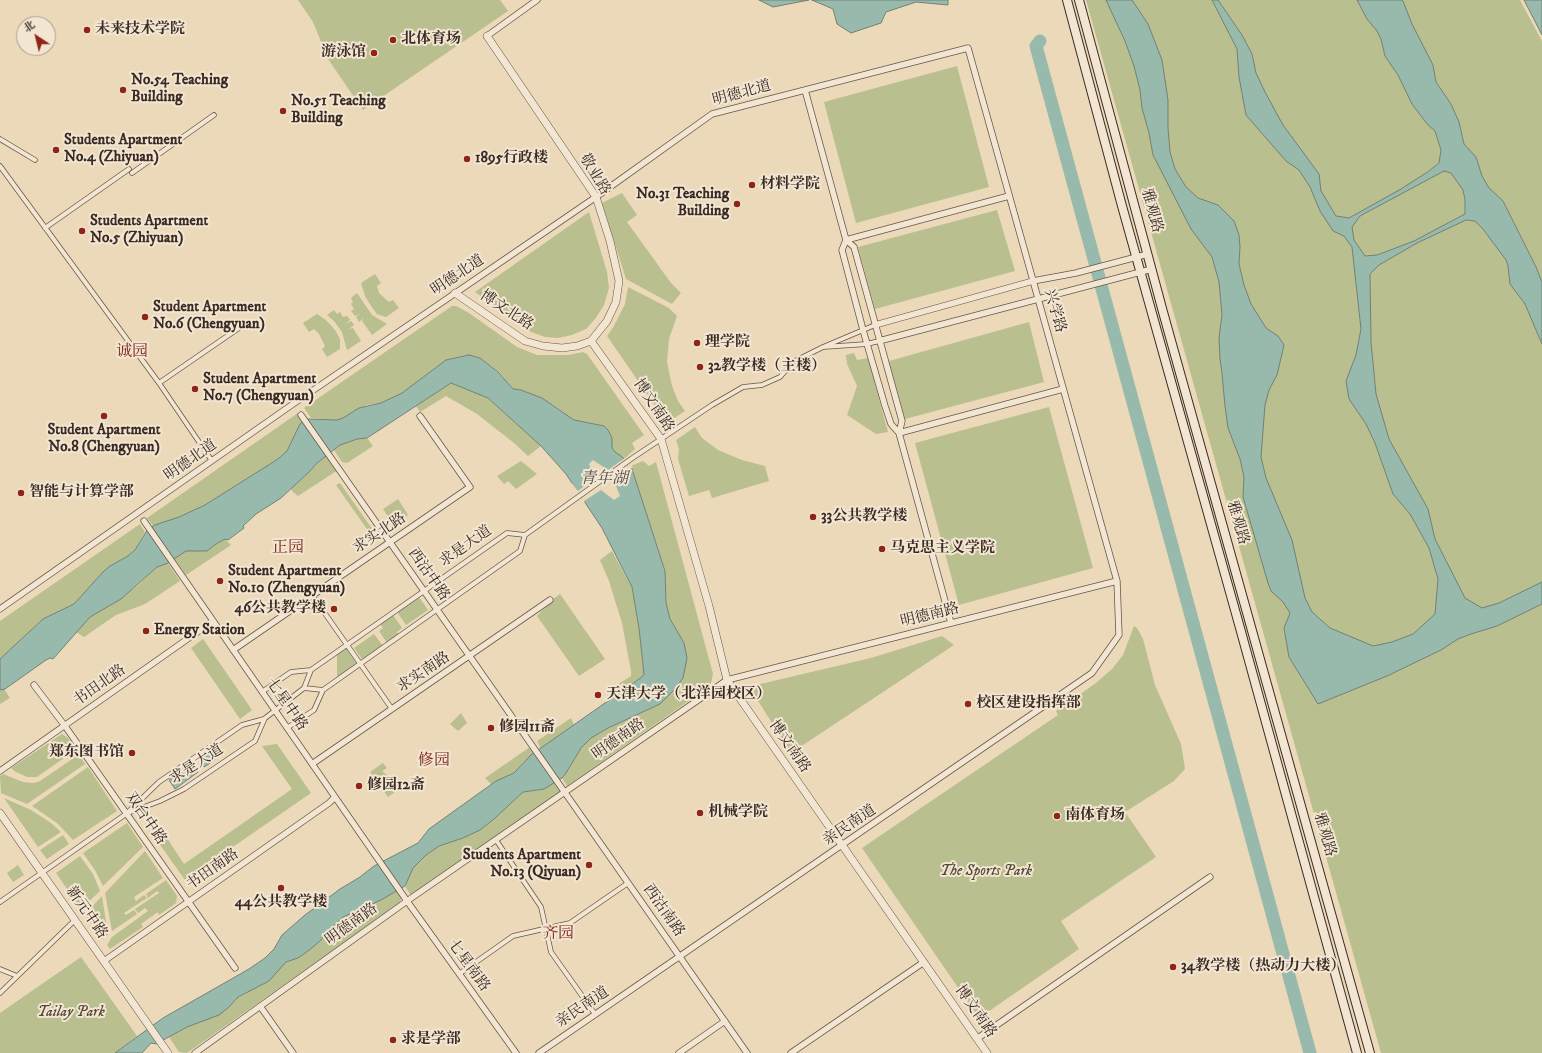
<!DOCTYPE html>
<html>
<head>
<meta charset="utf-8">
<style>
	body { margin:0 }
	#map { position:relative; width:1542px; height:1053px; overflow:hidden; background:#ebd9b9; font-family:"IM FELL DW Pica","Noto Serif SC",serif }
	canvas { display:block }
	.north { position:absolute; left:16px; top:16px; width:40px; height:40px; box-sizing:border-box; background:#f2e6d2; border:1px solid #a99b8c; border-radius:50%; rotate:325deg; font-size:11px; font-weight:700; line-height:16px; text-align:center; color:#3b2b24 }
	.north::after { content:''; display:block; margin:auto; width:14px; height:18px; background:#8f2418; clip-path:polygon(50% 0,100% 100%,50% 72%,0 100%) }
</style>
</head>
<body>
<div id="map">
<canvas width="1542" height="1053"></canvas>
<div class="north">北</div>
</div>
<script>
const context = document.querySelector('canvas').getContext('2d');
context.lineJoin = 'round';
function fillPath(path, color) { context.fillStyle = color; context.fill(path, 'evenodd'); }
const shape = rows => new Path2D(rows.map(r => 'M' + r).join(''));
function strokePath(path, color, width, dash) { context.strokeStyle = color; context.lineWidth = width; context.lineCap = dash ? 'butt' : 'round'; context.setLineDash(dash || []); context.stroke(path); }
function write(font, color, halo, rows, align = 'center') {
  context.font = font + ' "IM FELL DW Pica","Noto Serif SC",serif'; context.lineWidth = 4; context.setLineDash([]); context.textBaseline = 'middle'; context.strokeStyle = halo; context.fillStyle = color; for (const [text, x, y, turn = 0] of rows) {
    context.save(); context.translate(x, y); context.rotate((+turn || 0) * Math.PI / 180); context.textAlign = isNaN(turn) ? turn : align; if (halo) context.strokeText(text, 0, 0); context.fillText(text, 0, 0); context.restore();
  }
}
const green = shape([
	[298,0,500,0,508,11,363,110,328,59,313,22],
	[1086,0,1520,0,1542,41,1542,1053,1381,1053],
	[957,66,989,187,856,223,824,102],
	[622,193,637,215,627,222,671,283,681,293,672,304,626,279,602,203],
	[997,210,1015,271,875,309,858,247],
	[589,212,607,272,609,288,604,305,595,319,586,329,572,335,558,338,545,337,531,332,475,292],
	[375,274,381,283,377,286,379,293,389,302,393,300,399,308,386,317,377,314,371,306,365,296,361,283],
	[628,287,669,308,677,316,669,339,667,362,672,386,678,401,685,411,667,423,607,336,614,326,625,304],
	[357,293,372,315,387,324,372,335,362,321,364,318,359,322,356,317,360,314,355,316,351,311,354,309,351,304,353,302,351,298],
	[452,306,456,306,469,313,517,347,537,355,568,355,583,352,587,354,644,435,632,443,635,449,624,459,615,452,612,448,612,437,604,426,574,420,553,405,521,390,513,389,499,372,480,358,467,355,446,360,402,393,392,399,381,403,367,405,343,418,337,420,311,418,304,408],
	[334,310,337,314,340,312,343,317,347,316,350,320,345,324,351,321,354,325,349,329,353,328,361,341,347,350,342,332,334,321,327,315],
	[317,314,327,321,335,330,340,339,340,349,327,357,322,349,325,346,319,334,314,329,309,332,303,323],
	[1029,322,1044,382,905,419,889,361],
	[854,353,857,360,868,358,888,432,876,434,847,415,857,386,847,364,846,355],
	[451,383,488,398,541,446,528,456,514,443,477,414,446,396,420,412,416,406],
	[1049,407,1093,568,959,605,915,443],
	[298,413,303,422,300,424,287,451,278,459,205,505,179,517,153,526,147,518],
	[695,427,702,438,718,450,742,460,765,466,769,481,712,498,709,490,689,496,678,459,679,449,676,440],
	[367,438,373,446,347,463,342,462,334,450,340,445,357,439],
	[327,455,338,470,298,496,292,491,291,488,309,472,317,463],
	[521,461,537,474,516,489,508,481,504,484,497,476],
	[643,461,649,466,656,462,713,674,711,683,707,688,567,786,562,778,566,773,581,748,591,738,608,728,660,704,684,643,670,619,666,603,665,570,631,466],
	[340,483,377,536,374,539,336,485],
	[398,499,408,515,394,525,383,509],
	[140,524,145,532,135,550,128,556,110,566,74,604,51,615,39,622,14,647,0,659,0,621],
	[225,539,231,545,186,575,174,558,186,551,207,551,216,544],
	[612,551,632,588,639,628,644,674,642,677,618,694,614,687,631,676,631,671,622,623,609,581,600,560],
	[168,563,180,581,145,604,116,615,84,637,76,632,90,617,136,587,157,567],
	[560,594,605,659,579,676,537,616,553,599],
	[419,597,428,610,406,625,397,612],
	[393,615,402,628,397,632,399,635,387,643,379,631,383,628,380,624],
	[1134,626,1137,628,1143,639,1155,685,1181,744,1185,769,1174,781,1125,812,1156,857,1061,921,1079,949,979,1018,862,848,1058,715,1056,711,1096,683,1112,669,1123,655],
	[374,634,383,646,362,659,354,648],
	[942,636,954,645,791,753,753,693,756,685,871,658],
	[203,639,252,710,240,719,191,648],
	[346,648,357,664,337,677,337,654],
	[4,689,10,698,0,704,0,690],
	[461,713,467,723,458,731,450,724],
	[571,718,574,725,541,749,537,741],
	[62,734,68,738,85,764,27,804,1,793,0,776,3,774,23,782,34,783,40,781,74,758,71,753,37,777,27,777,16,772,11,768],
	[277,744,311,793,185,880,158,842,163,832,184,864,292,789,262,746],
	[530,747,534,754,526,760,514,773,491,784,485,778],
	[383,763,387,768,382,771,388,776,379,784,370,772],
	[88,767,117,811,73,840,57,823,32,806],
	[390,779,400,788,388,797,382,789],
	[556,782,562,791,411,896,405,886,407,880,413,868,426,855,439,846,463,838,480,830,494,819,523,792,537,790],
	[4,798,31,810,51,823,61,832,38,847],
	[127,823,143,847,103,886,95,870,83,853],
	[63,835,69,844,47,859,40,850],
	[145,851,163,878,134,897,136,901,144,895,147,898,124,913,126,915,134,910,137,914,112,931,105,893],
	[80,856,93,874,100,891,81,909,56,873],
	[18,865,24,875,13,882,7,873],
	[166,880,177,896,176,903,159,915,158,912,141,924,143,927,110,949,107,945,112,937,148,911,145,908,138,913,135,909,159,893,157,891,148,898,146,894],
	[396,891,401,898,400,903,187,1053,179,1052,169,1037,179,1031,229,1007,238,997,245,994,286,962,298,958,320,941,329,930,343,917],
	[102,896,108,935,102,939,85,914],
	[81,957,137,1036,115,1053,0,1053,0,1013]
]);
const water = shape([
	[759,0,809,0,773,7,759,0],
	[812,0,948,0,948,5,916,2,886,12,881,23,851,33,837,24,833,9,812,0],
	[1106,0,1132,0,1148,24,1162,60,1168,100,1168,128,1170,152,1175,169,1186,187,1198,198,1218,205,1234,221,1239,235,1240,247,1239,264,1244,285,1251,304,1266,328,1278,336,1284,345,1277,375,1269,390,1265,405,1261,457,1266,478,1292,540,1305,598,1312,612,1330,628,1373,646,1392,642,1413,634,1435,614,1438,579,1429,548,1410,514,1393,494,1375,443,1366,424,1349,399,1346,381,1356,355,1361,329,1352,247,1344,236,1333,231,1320,211,1310,187,1299,170,1286,161,1246,115,1239,77,1237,49,1212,0,1218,0,1242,35,1252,54,1256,73,1265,92,1283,125,1319,174,1321,191,1336,216,1349,218,1401,189,1429,171,1439,163,1441,150,1435,131,1428,125,1412,104,1398,75,1385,56,1381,39,1377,31,1367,19,1357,0,1401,0,1403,1,1412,24,1433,65,1436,82,1451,104,1459,122,1464,144,1476,157,1482,176,1489,188,1503,201,1536,267,1542,282,1542,344,1525,304,1510,284,1508,266,1506,260,1483,229,1475,221,1466,220,1417,243,1379,265,1370,274,1371,342,1376,394,1389,439,1428,509,1435,539,1465,598,1482,608,1499,603,1542,582,1542,604,1497,626,1471,634,1458,639,1441,650,1387,676,1318,704,1289,657,1284,628,1290,613,1283,602,1271,591,1268,583,1243,497,1244,477,1240,459,1228,428,1225,406,1222,373,1220,359,1219,338,1222,315,1219,282,1212,257,1191,229,1153,155,1149,133,1142,108,1140,90,1134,66,1125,41,1106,0],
	[1444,171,1451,173,1463,190,1465,200,1465,214,1414,241,1377,255,1365,256,1354,240,1352,227,1360,216,1444,171],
	[1524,0,1542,0,1542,35,1524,0],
	[469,355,480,358,498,372,513,389,521,390,542,398,574,420,604,426,608,430,612,438,612,448,615,452,621,456,631,466,665,571,666,603,670,619,684,643,687,658,683,678,675,689,660,704,608,728,591,738,581,748,566,773,562,778,544,789,523,792,494,819,480,830,463,838,439,846,426,855,413,868,405,886,381,900,343,917,329,930,320,941,308,951,298,958,286,962,269,981,238,997,229,1007,219,1015,187,1027,156,1044,151,1043,142,1053,115,1053,163,1018,249,969,265,958,274,949,282,935,305,915,340,889,360,877,374,866,418,843,429,829,496,781,514,773,531,755,642,677,644,674,639,628,632,587,602,528,566,474,541,446,488,398,451,383,367,438,357,439,340,445,317,463,309,472,281,498,256,514,243,526,244,528,228,540,225,539,216,544,207,551,186,551,168,563,157,567,121,599,90,617,53,659,50,658,46,660,5,689,0,690,0,659,43,619,74,604,104,571,110,566,128,556,135,550,148,529,155,525,179,517,205,505,278,459,287,451,300,424,307,419,337,420,343,418,359,408,381,403,402,393,446,360,469,355],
	[210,752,215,760,204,767,199,759,210,752],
	[192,764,198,772,175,789,169,780,192,764]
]);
const pier = shape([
	[625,458,633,467,614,481,620,496,614,500,601,490,584,501,587,509,571,484,572,483,578,491,594,478,589,464,593,460,608,470]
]);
const river = shape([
	[1040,41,1036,46,1310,1053]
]);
const pedestrian = shape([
	[0,139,35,160],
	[0,166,159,383,212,461],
	[132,173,214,115],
	[45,228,129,169],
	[875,325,823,347,867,344,879,341],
	[159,383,239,328],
	[525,535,631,459,712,405,743,387,762,385,780,377,793,362,823,347],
	[312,595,392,709],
	[304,688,323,690,520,551,525,535],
	[304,688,311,670,507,533,525,535],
	[262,692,291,672,311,670],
	[287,728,314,710,323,690],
	[128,813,160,801,184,789,252,743,255,741,265,718],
	[496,840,541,907,551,952,595,1014],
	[0,902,126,814,159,782,194,758,242,725,264,719,304,688],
	[0,969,17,976],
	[459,974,513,936,570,923,628,883],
	[0,993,75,920]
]);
const minor = shape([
	[487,36,537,0],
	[805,90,846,240,854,247,902,421,899,433],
	[846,240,842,250,863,330,885,406,891,424,899,433,951,623],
	[846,240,1009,196],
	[875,325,1033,281,1076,273,1148,254],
	[879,341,1152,269],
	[301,415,747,1053],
	[899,433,1063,389],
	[144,521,407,901,516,1053],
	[0,609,293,404,596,197,712,114,968,48,1117,581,1119,635,1092,673,539,1053],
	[233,650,470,487,420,416],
	[34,685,65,726,235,968],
	[312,764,550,600],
	[0,771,213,621],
	[104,961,329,803,335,797],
	[260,1006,293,1053],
	[978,1038,1210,877],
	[195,1053,407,901,727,680,1117,581],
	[679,1053,725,1021],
	[791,1053,924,962]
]);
const tertiary = shape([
	[487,36,596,197,610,241,619,281,616,302,607,321,591,341],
	[455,293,525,341,543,346,562,348,577,346,591,341],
	[591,341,661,439,709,606,727,680,987,1053],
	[0,813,168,1053]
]);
const secondary = shape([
	[1067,0,1122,206,1240,628,1357,1053],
	[1079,0,1163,312,1370,1053]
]);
const markers = [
	[87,30,4,"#8f2418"],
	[393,40,4,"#8f2418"],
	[374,53,4,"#8f2418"],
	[123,90,4,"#8f2418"],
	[283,111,4,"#8f2418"],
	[56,150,4,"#8f2418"],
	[467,159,4,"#8f2418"],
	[752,185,4,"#8f2418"],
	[737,204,4,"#8f2418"],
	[82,231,4,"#8f2418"],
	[145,317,4,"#8f2418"],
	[697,343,4,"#8f2418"],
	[700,367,4,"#8f2418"],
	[195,389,4,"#8f2418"],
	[104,416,4,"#8f2418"],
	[21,493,4,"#8f2418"],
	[813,517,4,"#8f2418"],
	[882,549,4,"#8f2418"],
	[220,581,4,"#8f2418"],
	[334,609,4,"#8f2418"],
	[146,631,4,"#8f2418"],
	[598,695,4,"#8f2418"],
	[968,704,4,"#8f2418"],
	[491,728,4,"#8f2418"],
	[132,753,4,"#8f2418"],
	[359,786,4,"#8f2418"],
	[700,813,4,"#8f2418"],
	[1057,816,4,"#8f2418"],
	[589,865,4,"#8f2418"],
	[281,888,4,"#8f2418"],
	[1173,967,4,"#8f2418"],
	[393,1040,4,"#8f2418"]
];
const poiNames = [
	["未来技术学院",95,30],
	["北体育场",401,40],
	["游泳馆",366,53,"right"],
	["No.54 Teaching",131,81],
	["Building",131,98],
	["No.51 Teaching",291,102],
	["Building",291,119],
	["Students Apartment",64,141],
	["No.4 (Zhiyuan)",64,158],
	["1895行政楼",475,159],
	["材料学院",760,185],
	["No.31 Teaching",729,195,"right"],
	["Building",729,212,"right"],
	["Students Apartment",90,222],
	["No.5 (Zhiyuan)",90,239],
	["Student Apartment",153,308],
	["No.6 (Chengyuan)",153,325],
	["理学院",705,343],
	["32教学楼（主楼）",708,367],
	["Student Apartment",203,380],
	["No.7 (Chengyuan)",203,397],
	["Student Apartment",104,431,"center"],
	["No.8 (Chengyuan)",104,448,"center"],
	["智能与计算学部",29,493],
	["33公共教学楼",821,517],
	["马克思主义学院",890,549],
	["Student Apartment",228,572],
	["No.10 (Zhengyuan)",228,589],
	["46公共教学楼",326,609,"right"],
	["Energy Station",154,631],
	["天津大学（北洋园校区）",606,695],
	["校区建设指挥部",976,704],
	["修园11斋",499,728],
	["郑东图书馆",124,753,"right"],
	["修园12斋",367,786],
	["机械学院",708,813],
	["南体育场",1065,816],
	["Students Apartment",581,856,"right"],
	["No.13 (Qiyuan)",581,873,"right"],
	["44公共教学楼",281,903,"center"],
	["34教学楼（热动力大楼）",1181,967],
	["求是学部",401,1040]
];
const streetNames = [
	["明德北道",742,94,-15],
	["敬业路",594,175,59],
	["雅观路",1151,211,75],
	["明德北道",458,276,-34],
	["博文北路",506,311,33],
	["兴学路",1054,311,74],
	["博文南路",653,406,56],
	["明德北道",191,461,-35],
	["雅观路",1237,523,74],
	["求实北路",380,534,-34],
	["求是大道",466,547,-35],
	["西沽中路",428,575,55],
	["明德南路",930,616,-14],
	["求实南路",424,673,-34],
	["书田北路",100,686,-35],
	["七星中路",286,705,55],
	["明德南路",619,740,-35],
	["博文南路",789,747,55],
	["求是大道",197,765,-33],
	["双台中路",145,819,55],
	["亲民南道",850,826,-34],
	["雅观路",1324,835,74],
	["书田南路",213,870,-35],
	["西沽南路",663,911,55],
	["新元中路",86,913,55],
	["明德南路",352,925,-36],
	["七星南路",468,966,54],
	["亲民南道",583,1008,-34],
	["博文南路",975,1012,55]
];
const parkNames = [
	["The Sports Park",986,872],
	["Tailay Park",71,1013]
];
const neighbourhoodNames = [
	["诚园",132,353],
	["正园",288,549],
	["修园",434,762],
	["齐园",558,935]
];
const waterNames = [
	["青年湖",604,480]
];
fillPath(green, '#b9bf8e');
fillPath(water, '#98baac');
strokePath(water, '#738176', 1);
fillPath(pier, '#ebd9b9');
strokePath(river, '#98baac', 13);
strokePath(pedestrian, '#675649', 5.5);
strokePath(minor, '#675649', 7);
strokePath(tertiary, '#675649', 8);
strokePath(secondary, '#3b2b24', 10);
strokePath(pedestrian, '#f2e6d2', 4);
strokePath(minor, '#f2e6d2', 5.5);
strokePath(tertiary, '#f2e6d2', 7);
strokePath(secondary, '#f2e6d2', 8);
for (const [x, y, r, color] of markers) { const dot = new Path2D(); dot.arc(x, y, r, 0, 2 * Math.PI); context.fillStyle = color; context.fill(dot); strokePath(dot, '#f2e6d2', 1.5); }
write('bold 15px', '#3b2b24', '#f2e6d2', poiNames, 'left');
write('15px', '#3b2b24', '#f2e6d2', streetNames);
write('italic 15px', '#544939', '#f2e6d2', parkNames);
write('16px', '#7a1f14', '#f2e6d2', neighbourhoodNames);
write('italic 16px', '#524f46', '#f2e6d2', waterNames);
</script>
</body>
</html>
